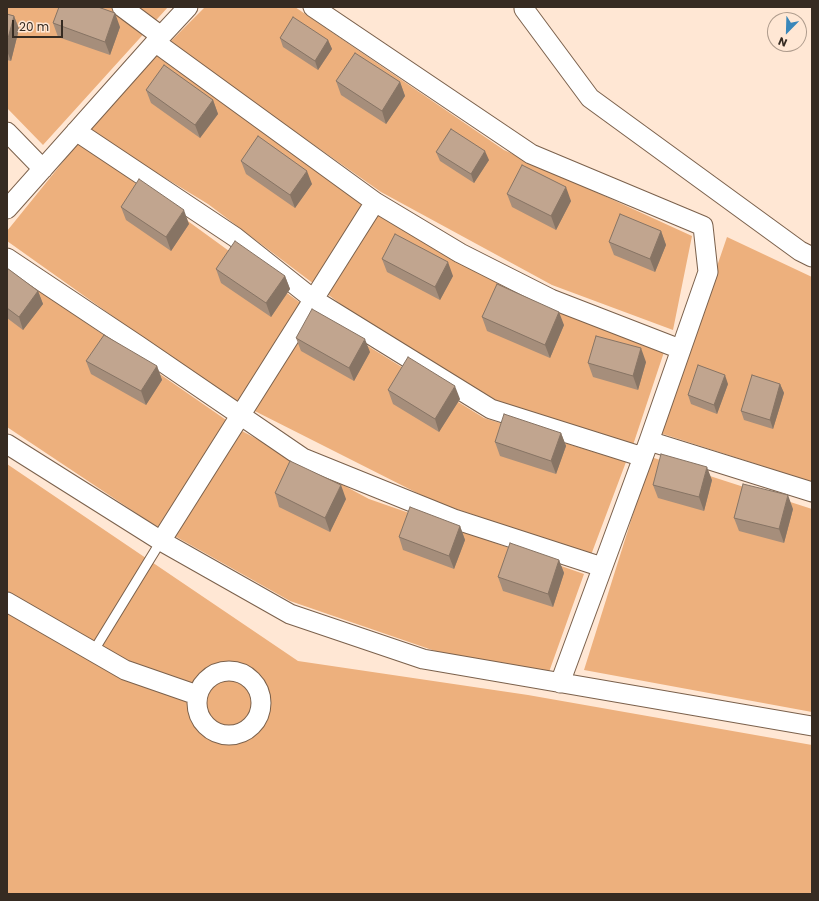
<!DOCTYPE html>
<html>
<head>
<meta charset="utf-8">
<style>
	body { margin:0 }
	#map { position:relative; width:819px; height:901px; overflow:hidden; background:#ffe7d4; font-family:Poppins,sans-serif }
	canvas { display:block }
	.frame { position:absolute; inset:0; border:8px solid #362b22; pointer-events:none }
	.north { position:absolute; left:767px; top:12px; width:40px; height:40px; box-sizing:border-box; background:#ffe7d4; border:1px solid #af9c8d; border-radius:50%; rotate:203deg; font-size:11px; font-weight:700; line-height:16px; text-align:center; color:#362b22 }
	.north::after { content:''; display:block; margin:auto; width:14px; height:18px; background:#3a87ba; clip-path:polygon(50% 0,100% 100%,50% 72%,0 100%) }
	.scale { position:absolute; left:12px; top:20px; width:51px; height:18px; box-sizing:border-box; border:2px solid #362b22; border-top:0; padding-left:5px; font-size:12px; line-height:14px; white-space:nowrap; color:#362b22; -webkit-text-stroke:3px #ffe7d4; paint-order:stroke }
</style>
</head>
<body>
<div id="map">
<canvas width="819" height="901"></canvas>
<div class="frame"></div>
<div class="north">N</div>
<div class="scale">20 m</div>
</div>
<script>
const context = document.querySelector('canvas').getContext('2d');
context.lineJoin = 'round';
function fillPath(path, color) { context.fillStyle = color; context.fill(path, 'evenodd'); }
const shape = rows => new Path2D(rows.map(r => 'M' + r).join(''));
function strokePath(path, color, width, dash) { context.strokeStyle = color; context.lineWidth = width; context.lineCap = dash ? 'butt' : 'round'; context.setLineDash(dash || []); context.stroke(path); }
const green = shape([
	[7,7,168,7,43,145,7,108],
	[205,7,295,7,504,150,692,236,673,330,552,285,381,192,169,43],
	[157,53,378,212,664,352,633,445,501,403,359,318,208,204,88,131],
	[79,142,313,312,484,418,626,462,591,555,433,501,225,396,7,241,7,231],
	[727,237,812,277,812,482,660,433],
	[7,268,242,431,369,499,584,574,549,672,438,652,290,601,148,521,7,427],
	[651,457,812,509,812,712,584,670],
	[7,464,298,661,528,695,812,745,812,892,808,894,7,894]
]);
const lane = shape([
	[93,652,161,541]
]);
const street = shape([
	[122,7,161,36],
	[313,7,531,154,703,226,708,272,649,441,560,683],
	[524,9,590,98,800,251,812,257],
	[155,42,375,202,460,253,551,299,680,349],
	[76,131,235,237,313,299,491,409,643,457],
	[7,132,43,169],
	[7,209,161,36,188,7],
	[7,258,139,346,303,458,454,519,602,567],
	[649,441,812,492],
	[7,444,161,541,290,614,423,659,812,726],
	[161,541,375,202],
	[7,602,125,670,197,695],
	'197 703a32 32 0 1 1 64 0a32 32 0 1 1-64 0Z'
]);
const wall = shape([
	[7,14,14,16,19,29,11,61,7,60],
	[53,23,120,27,110,55,58,37],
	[280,38,328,40,332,49,318,70,283,47],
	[336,81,400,82,405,96,386,124,341,95],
	[146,90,213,100,218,114,200,138,151,103],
	[436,152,489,160,474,183,440,161],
	[241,161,312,184,295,208,246,174],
	[507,194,571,201,556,230,512,207],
	[121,207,189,224,171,251,126,220],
	[661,231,666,245,655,272,614,255,609,242],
	[382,259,453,276,440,300,387,272],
	[7,268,38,291,43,304,23,330,7,318],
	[216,269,285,276,290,289,271,317,221,283],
	[482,317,564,325,550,358,487,331],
	[296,338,370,352,354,381,301,351],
	[86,361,157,366,162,380,146,405,91,374],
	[646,362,638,390,593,377,588,363],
	[728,384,717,414,691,404,688,395],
	[780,384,784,393,773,429,744,420,741,411],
	[388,390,460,399,439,432,393,404],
	[561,433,566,446,556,474,500,456,495,442],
	[712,480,704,511,658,498,653,485],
	[275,493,346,499,330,532,279,507],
	[793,509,784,543,739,531,734,518],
	[460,526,465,540,454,569,403,550,399,537],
	[559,560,564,573,553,607,503,591,498,577]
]);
const shadedWall = shape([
	[115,13,120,27,110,55,105,42],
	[14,16,19,29,11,61,7,51,7,42],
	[328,40,332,49,318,70,315,61],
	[400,82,405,96,386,124,382,111],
	[213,100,218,114,200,138,195,125],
	[485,151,489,160,474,183,471,174],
	[307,171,312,184,295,208,290,195],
	[566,187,571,201,556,230,551,216],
	[184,210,189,224,171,251,166,237],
	[661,231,666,245,655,272,650,259],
	[448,262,453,276,440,300,435,287],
	[285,276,290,289,271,317,266,303],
	[38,291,43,304,23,330,19,317],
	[559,312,564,325,550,358,545,345],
	[365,339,370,352,354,381,349,368],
	[641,348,646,362,638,390,633,376],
	[157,366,162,380,146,405,141,391],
	[725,375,728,384,717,414,714,405],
	[780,384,784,393,773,429,770,420],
	[455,386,460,399,439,432,435,419],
	[561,433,566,446,556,474,551,461],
	[707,467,712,480,704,511,699,497],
	[341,485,346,499,330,532,325,518],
	[788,495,793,509,784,543,779,529],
	[460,526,465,540,454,569,449,556],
	[559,560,564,573,553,607,548,594]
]);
const building = shape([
	[59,7,98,7,115,13,105,42,53,23,59,7],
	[7,14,14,16,7,42,7,14],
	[293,17,328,40,315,61,280,38,293,17],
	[355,53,400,82,382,111,336,81,355,53],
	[164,65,213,100,195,125,146,90,164,65],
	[451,129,485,151,471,174,436,152,451,129],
	[258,136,307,171,290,195,241,161,258,136],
	[522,165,566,187,551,216,507,194,522,165],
	[139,179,184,210,166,237,121,207,139,179],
	[620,214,661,231,650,259,609,242,620,214],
	[395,234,448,262,435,287,382,259,395,234],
	[235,241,285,276,266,303,216,269,235,241],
	[7,268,38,291,19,317,7,308,7,268],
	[497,284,559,312,545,345,482,317,497,284],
	[312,309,365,339,349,368,296,338,312,309],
	[104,335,157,366,141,391,86,361,104,335],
	[596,336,641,348,633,376,588,363,596,336],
	[408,357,455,386,435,419,388,390,408,357],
	[698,365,725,375,714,405,688,395,698,365],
	[752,375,780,384,770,420,741,411,752,375],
	[504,414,561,433,551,461,495,442,504,414],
	[661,454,707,467,699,497,653,485,661,454],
	[290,461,341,485,325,518,275,493,290,461],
	[743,484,788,495,779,529,734,518,743,484],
	[410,507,460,526,449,556,399,537,410,507],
	[510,543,559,560,548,594,498,577,510,543]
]);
fillPath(green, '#edb07d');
strokePath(lane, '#7b614c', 11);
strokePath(street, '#7b614c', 21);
strokePath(lane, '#fff', 9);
strokePath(street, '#fff', 19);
fillPath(wall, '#a68e7b');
fillPath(shadedWall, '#877464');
fillPath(building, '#c1a58f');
strokePath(building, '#877464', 1);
</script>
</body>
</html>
